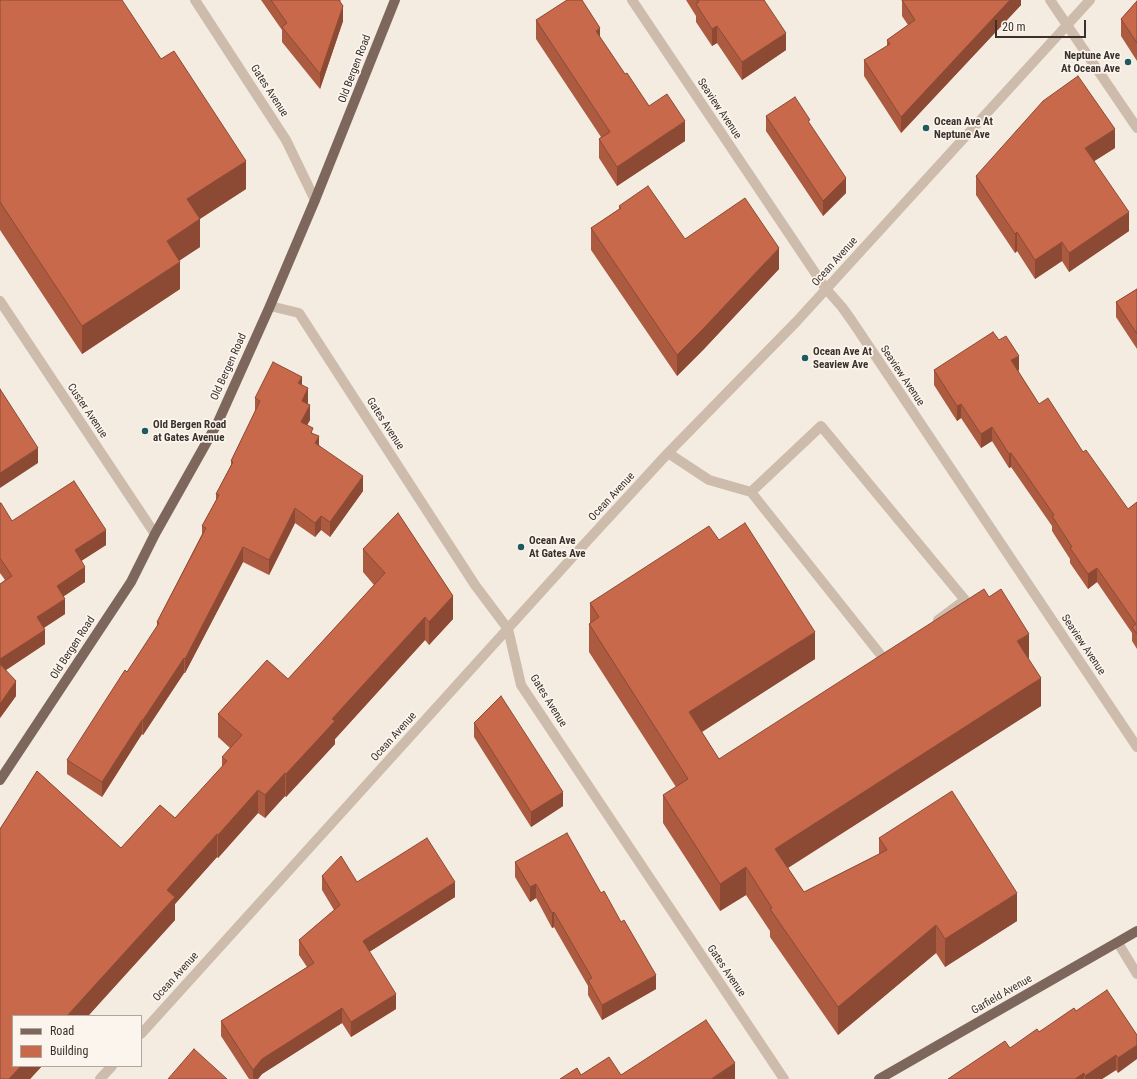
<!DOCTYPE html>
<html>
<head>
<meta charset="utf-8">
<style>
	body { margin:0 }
	#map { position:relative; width:1137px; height:1079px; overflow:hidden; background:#f4ebe1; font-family:"Roboto Condensed",sans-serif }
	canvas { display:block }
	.legend { position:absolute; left:12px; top:1015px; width:130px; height:52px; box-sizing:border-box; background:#fbf5ee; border:1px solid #aea6a0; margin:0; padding:5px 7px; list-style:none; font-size:12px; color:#3b302b }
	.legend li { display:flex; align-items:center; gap:8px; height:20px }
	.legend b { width:20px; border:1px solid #aea6a0 }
	.scale { position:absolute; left:995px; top:20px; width:91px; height:18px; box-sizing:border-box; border:2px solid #3b302b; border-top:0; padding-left:5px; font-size:12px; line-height:14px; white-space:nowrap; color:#3b302b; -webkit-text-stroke:3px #fbf5ee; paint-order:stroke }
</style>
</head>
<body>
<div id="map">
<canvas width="1137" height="1079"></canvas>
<ul class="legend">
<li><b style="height:5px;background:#7d675c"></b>Road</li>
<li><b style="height:11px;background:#c8694b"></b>Building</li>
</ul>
<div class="scale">20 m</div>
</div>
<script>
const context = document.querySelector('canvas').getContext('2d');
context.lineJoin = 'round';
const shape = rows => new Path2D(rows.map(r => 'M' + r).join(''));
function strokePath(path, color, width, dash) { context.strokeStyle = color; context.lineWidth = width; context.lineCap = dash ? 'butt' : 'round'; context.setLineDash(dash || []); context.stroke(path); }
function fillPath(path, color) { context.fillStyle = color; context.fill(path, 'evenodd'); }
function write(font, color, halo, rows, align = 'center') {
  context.font = font + ' "Roboto Condensed",sans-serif'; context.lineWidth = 3.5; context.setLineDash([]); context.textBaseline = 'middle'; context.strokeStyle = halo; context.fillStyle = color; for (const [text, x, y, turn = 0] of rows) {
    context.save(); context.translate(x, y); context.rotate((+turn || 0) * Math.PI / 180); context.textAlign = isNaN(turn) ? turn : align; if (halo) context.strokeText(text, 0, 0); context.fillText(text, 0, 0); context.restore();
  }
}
const minor = shape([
	[195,0,286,140,315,200],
	[632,0,826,289,842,307,852,321,1137,747],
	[1050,0,1137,128],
	[0,301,155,534],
	[270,306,299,313,475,585,508,629,521,685,784,1079],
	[668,453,709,480,751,492,884,659,891,654],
	[751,492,821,426,965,600,938,620],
	[1118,943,1137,974],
	[141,1034,578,551,668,453,797,321,1090,0],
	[100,1079,112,1066]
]);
const major = shape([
	[0,780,131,582,155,534,218,422,270,306,315,200,395,0],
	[879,1079,1137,931]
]);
const wall = shape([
	[0,0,246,189,200,219,200,247,179,260,180,289,82,354,0,230],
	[261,0,341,0,340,1,343,21,320,89,282,42,282,30],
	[686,0,764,0,786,50,742,80,717,43,712,46,696,22,696,16],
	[902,0,1021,0,1021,5,901,133,864,76,864,60,887,46,887,40,908,25,902,16],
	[1137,1,1137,61,1121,36,1121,19],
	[536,20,600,38,625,74,649,106,685,141,617,186,599,158,599,139,601,137,536,39],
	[766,116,810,125,846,193,823,216,766,131],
	[1115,148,1094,161,1129,231,1069,272,1062,261,1035,279,1017,251,1015,253,976,195,976,176],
	[619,206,685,239,779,269,703,350,677,376,591,250,591,228,619,209],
	[1137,289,1137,349,1116,317,1116,302],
	[999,340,1019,370,1018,371,1039,404,1083,452,1128,509,1137,502,1137,649,1132,641,1132,633,1097,582,1088,589,1070,563,1070,559,1052,531,1052,526,1011,467,1009,468,992,441,981,448,961,418,957,421,934,385,934,370],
	[302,385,308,403,308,404,310,420,307,425,313,434,319,445,363,491,330,537,321,530,315,537,295,523,269,575,243,562,185,673,184,673,143,735,142,734,102,797,67,774,67,760,127,672,157,627,157,622,202,534,202,526,216,500,216,494,231,465,231,461,255,413,255,398],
	[0,503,12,521,106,545,81,561,85,582,63,596,65,614,44,628,45,644,6,670,16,696,0,718,0,584,5,580,0,573],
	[398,513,453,596,453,619,429,645,425,640,335,739,335,744,286,797,285,796,265,818,258,813,218,858,217,857,175,904,175,920,88,1016,13,1016,13,1066,42,1066,30,1079,0,1079,0,829,37,771,121,848,160,805,175,818,222,767,222,757,230,748,218,737,218,714,267,660,288,679,374,585,363,572,363,549],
	[719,540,815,659,702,732,719,759,1029,660,1041,706,788,868,804,892,879,854,879,838,1017,921,945,967,936,953,838,1035,770,937,770,931,746,895,720,911,663,823,663,795,676,787,589,652,589,624,590,623,590,603],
	[474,723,563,806,531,827,474,737],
	[515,862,601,893,656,989,602,1020,588,995,588,986,554,927,552,928,536,898,530,902,515,877],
	[322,876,455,897,369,952,396,1009,351,1037,342,1023,262,1074,258,1079,249,1079,221,1036,221,1021,307,967,299,955,299,940,334,910,322,890],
	[1076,1011,1137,1035,1118,1073,1116,1070,1102,1079,948,1079,1010,1048]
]);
const shadedWall = shape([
	[1010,0,1021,0,1021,5,901,133,901,117],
	[343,6,343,21,320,89,320,74],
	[717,26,717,43,712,46,712,29],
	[600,28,600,47,596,31],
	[786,33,786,50,742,80,742,62],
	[685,121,685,141,617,186,617,167],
	[1115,129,1115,148,1085,167,1085,148],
	[246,161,246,189,187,227,187,199],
	[846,178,846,193,823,216,823,201],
	[1129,212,1129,231,1069,272,1069,253],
	[200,219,200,247,167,269,167,241],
	[1017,232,1017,251,1015,253,1015,234],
	[1062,242,1062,261,1035,279,1035,260],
	[779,248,779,269,703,350,677,376,677,355],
	[180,262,180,289,82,354,82,326],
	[1019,356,1019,370,1011,375,1011,360],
	[302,377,302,391,298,383],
	[308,388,308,403,302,416,302,401],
	[961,404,961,418,957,421,957,406],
	[310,405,310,420,301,437,301,422],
	[992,427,992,441,981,448,981,434],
	[319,436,319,451,315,443],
	[38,448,38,463,0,488,0,473],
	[1011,453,1011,467,1009,468,1009,454],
	[363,476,363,491,330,537,330,522],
	[295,508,295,523,269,575,269,560],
	[321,516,321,530,315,537,315,523],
	[106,530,106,545,75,565,75,550],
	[243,547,243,562,185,673,185,659],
	[85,567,85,582,57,601,57,586],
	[1097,568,1097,582,1088,589,1088,574],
	[453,596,453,619,429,645,429,622],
	[65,599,65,614,37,632,37,617],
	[425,617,425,640,335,739,335,744,286,797,286,774,332,719],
	[45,630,45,644,0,674,0,659],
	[815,632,815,659,689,740,689,712],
	[1029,634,1029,661,1017,641],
	[184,658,184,673,143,735,143,720],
	[1041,678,1041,706,775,876,775,849],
	[16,681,16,696,0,718,0,704],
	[142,720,142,734,102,797,102,782],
	[285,773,285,796,265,818,265,795],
	[258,790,258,813,218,858,218,835],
	[563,792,563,806,531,827,531,812],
	[217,834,217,857,175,904,175,920,88,1016,67,1016,167,890],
	[746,867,746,895,720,911,720,884],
	[455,882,455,897,363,956,363,941],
	[536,884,536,898,530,902,530,887],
	[1017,893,1017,921,945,967,945,939],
	[554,912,554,927,552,928,552,913],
	[936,925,936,953,838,1035,838,1007],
	[656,975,656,989,602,1020,602,1005],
	[396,994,396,1009,351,1037,351,1022],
	[342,1008,342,1023,262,1074,258,1079,253,1079,253,1070,262,1059],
	[1137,1045,1137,1059,1118,1073,1118,1058],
	[1116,1055,1116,1070,1102,1079,1085,1079,1085,1076],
	[735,1063,735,1079,711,1079],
	[21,1066,42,1066,30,1079,9,1079],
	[1084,1073,1084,1079,1075,1079]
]);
const building = shape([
	[0,0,122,0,161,59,174,51,246,161,187,199,200,219,167,241,180,262,82,326,0,202,0,0],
	[271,0,339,0,343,6,320,74,282,27,287,23,271,0],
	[567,0,582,0,600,28,596,31,625,74,627,73,649,106,667,94,685,121,617,167,599,139,610,132,536,20,567,0],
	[697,0,764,0,786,33,742,62,717,26,712,29,696,4,699,2,697,0],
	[902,0,1010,0,901,117,864,60,890,44,887,40,915,20,902,0],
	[1137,1,1137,43,1121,19,1137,1],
	[1078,76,1115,129,1085,148,1129,212,1069,253,1062,242,1035,260,1017,232,1015,234,976,176,1043,101,1078,76],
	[795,97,810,120,808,121,846,178,823,201,766,116,795,97],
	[648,186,685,239,745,198,779,248,703,329,677,355,591,228,621,208,619,206,648,186],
	[1137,289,1137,334,1116,302,1137,289],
	[993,332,999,340,1006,336,1019,356,1011,360,1039,404,1048,398,1083,452,1086,450,1128,509,1137,502,1137,634,1132,627,1136,624,1097,568,1088,574,1070,548,1072,547,1052,516,1054,515,1011,453,1009,454,992,427,981,434,961,404,957,406,934,370,993,332],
	[273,362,302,377,298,383,308,388,302,401,310,405,301,422,313,428,311,433,319,436,315,443,363,476,330,522,321,516,315,523,295,508,269,560,243,547,185,659,184,658,143,720,142,720,102,782,67,760,125,670,127,672,159,623,157,622,206,528,202,526,219,495,216,494,233,462,231,461,260,401,255,398,273,362],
	[0,389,38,448,0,473,0,389],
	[74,481,106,530,75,550,85,567,57,586,65,599,37,617,45,630,0,659,0,584,12,576,0,558,0,503,1,503,12,521,74,481],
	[398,513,453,596,429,622,425,617,332,719,335,721,286,774,285,773,265,795,258,790,218,835,217,834,167,890,175,897,67,1016,13,1016,13,1066,21,1066,9,1079,0,1079,0,829,37,771,121,848,160,805,175,818,227,761,222,757,242,735,218,714,267,660,288,679,385,573,363,549,398,513],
	[745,523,815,632,689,712,719,759,984,589,989,597,1001,589,1029,634,1017,641,1041,678,775,849,804,892,887,850,879,838,952,791,1017,893,945,939,936,925,838,1007,770,909,772,908,746,867,720,884,663,795,688,779,589,624,599,617,590,603,709,526,719,540,745,523],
	[0,664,16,681,0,704,0,664],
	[501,696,563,792,531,812,474,723,501,696],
	[567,833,601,893,604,891,621,922,624,920,656,975,602,1005,588,980,592,978,554,912,552,913,536,884,530,887,515,862,567,833],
	[427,838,455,882,363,941,396,994,351,1022,342,1008,262,1059,253,1070,221,1021,314,963,299,940,340,905,322,876,341,856,357,882,427,838],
	[1107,990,1137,1035,1137,1045,1118,1058,1116,1055,1085,1076,1084,1073,1075,1079,948,1079,1005,1041,1010,1048,1037,1029,1039,1032,1074,1008,1076,1011,1107,990],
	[706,1020,735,1063,711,1079,560,1079,577,1068,581,1075,609,1057,621,1075,706,1020],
	[194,1049,227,1079,168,1079,194,1049]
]);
const markers = [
	[1128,62,4,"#1f5a5e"],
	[926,128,4,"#1f5a5e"],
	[805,358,4,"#1f5a5e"],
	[145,431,4,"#1f5a5e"],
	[521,547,4,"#1f5a5e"]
];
const poiNames = [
	["Neptune Ave",1120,56,"right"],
	["At Ocean Ave",1120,69,"right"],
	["Ocean Ave At",934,122],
	["Neptune Ave",934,135],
	["Ocean Ave At",813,352],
	["Seaview Ave",813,365],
	["Old Bergen Road",153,425],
	["at Gates Avenue",153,438],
	["Ocean Ave",529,541],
	["At Gates Ave",529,554]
];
const streetNames = [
	["Old Bergen Road",355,69,-69],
	["Gates Avenue",269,91,57],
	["Seaview Avenue",719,109,56],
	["Ocean Avenue",835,262,-48],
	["Old Bergen Road",229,367,-66],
	["Seaview Avenue",902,376,56],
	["Custer Avenue",87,411,56],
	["Gates Avenue",385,424,57],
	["Ocean Avenue",612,497,-47],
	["Seaview Avenue",1083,645,56],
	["Old Bergen Road",73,648,-57],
	["Gates Avenue",548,701,58],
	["Ocean Avenue",394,737,-48],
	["Gates Avenue",726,971,56],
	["Ocean Avenue",176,977,-48],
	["Garfield Avenue",1002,995,-30]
];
strokePath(minor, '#cdbbac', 10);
strokePath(major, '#7d675c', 10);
fillPath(wall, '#ac5a40');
fillPath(shadedWall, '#8c4a34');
fillPath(building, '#c8694b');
strokePath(building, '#8c4a34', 1);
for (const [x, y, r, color] of markers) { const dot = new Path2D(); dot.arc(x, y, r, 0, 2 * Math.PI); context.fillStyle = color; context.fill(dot); strokePath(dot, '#fbf5ee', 1.5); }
write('bold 11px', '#3b302b', '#fbf5ee', poiNames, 'left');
write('11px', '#3b302b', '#fbf5ee', streetNames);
</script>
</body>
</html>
